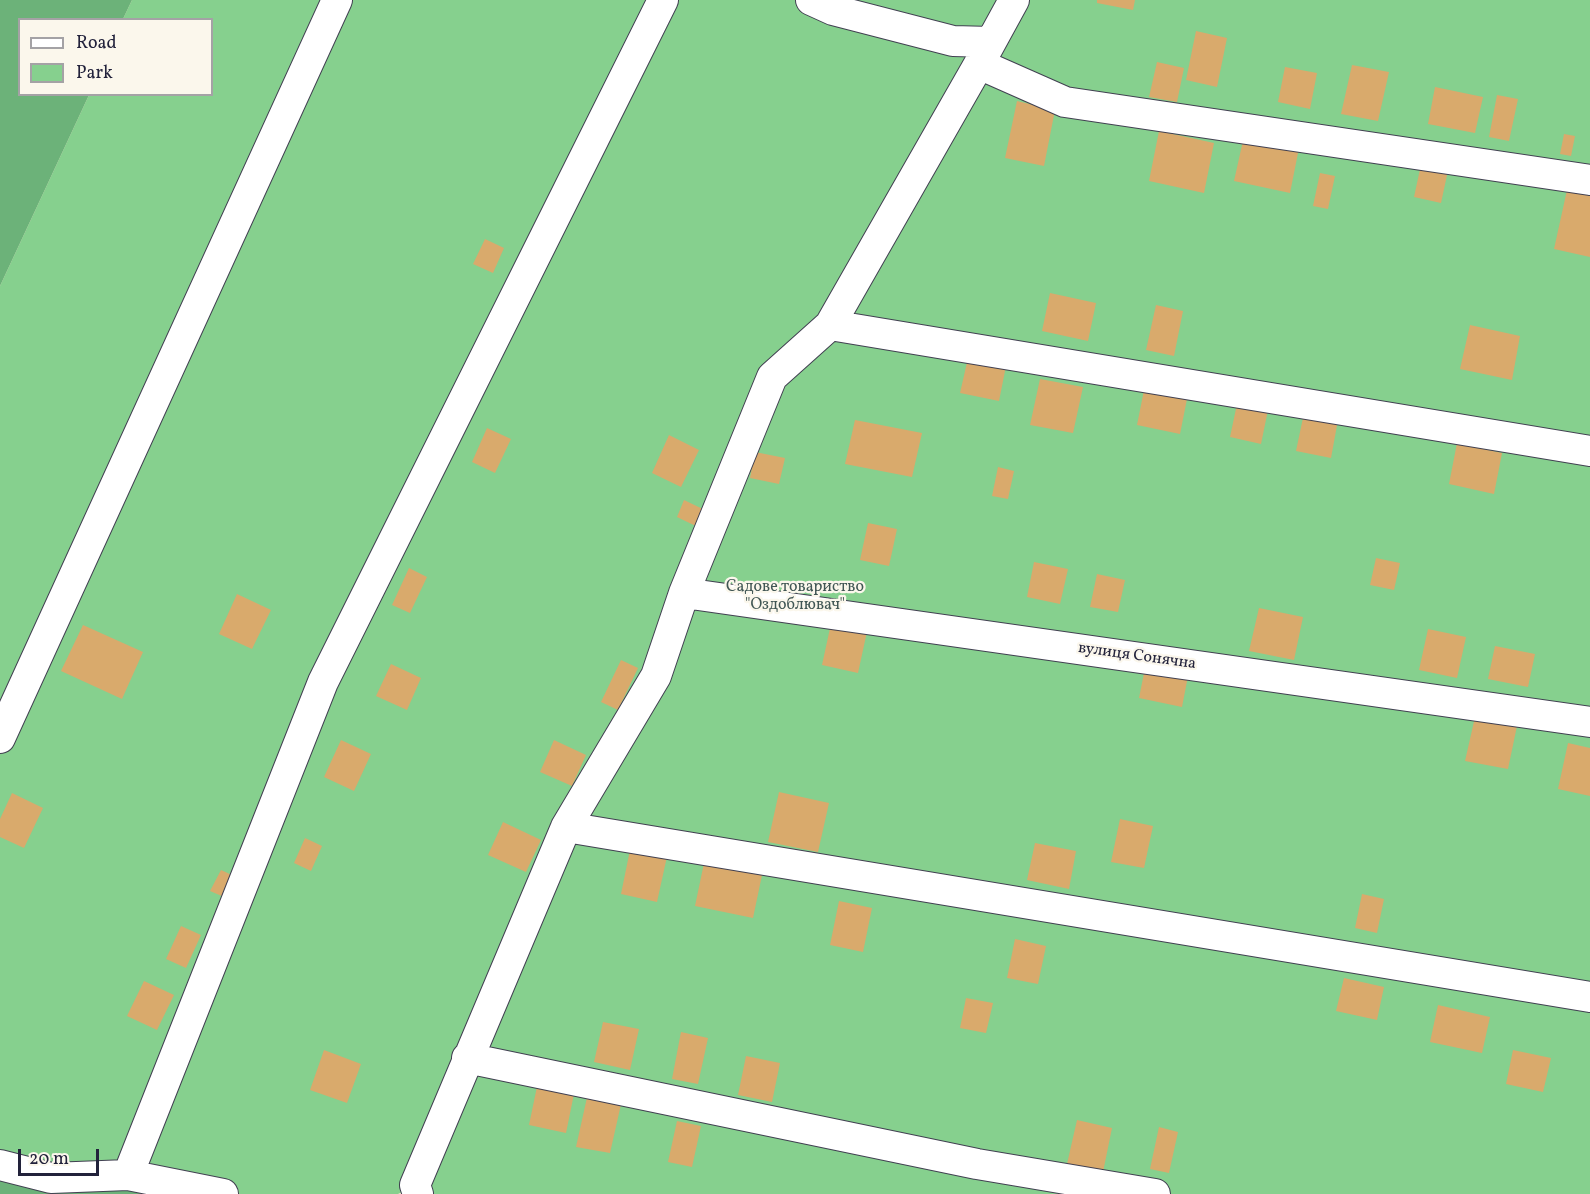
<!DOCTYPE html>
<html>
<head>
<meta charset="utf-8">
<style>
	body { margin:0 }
	#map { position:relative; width:1590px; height:1194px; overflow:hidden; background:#f1e9d0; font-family:Vollkorn,serif }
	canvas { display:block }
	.legend { position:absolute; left:18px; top:18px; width:195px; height:78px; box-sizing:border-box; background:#fbf7ec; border:2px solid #a4a2a5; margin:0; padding:8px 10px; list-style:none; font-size:18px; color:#22223b }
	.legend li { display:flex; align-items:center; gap:12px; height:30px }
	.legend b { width:30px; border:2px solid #a4a2a5 }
	.scale { position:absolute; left:18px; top:1149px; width:81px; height:27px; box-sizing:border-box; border:3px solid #22223b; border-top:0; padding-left:8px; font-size:18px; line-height:21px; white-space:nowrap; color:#22223b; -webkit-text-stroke:4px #fbf7ec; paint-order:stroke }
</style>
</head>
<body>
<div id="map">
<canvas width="1590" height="1194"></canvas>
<ul class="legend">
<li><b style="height:8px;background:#fff"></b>Road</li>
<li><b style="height:16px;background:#86d08e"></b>Park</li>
</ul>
<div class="scale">20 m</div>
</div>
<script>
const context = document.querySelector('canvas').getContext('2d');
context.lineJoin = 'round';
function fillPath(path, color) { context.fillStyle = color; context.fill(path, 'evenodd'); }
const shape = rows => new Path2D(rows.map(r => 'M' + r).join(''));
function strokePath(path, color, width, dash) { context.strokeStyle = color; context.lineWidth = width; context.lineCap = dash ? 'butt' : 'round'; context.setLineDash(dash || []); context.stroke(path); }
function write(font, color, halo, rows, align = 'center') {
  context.font = font + ' Vollkorn,serif'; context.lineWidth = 4.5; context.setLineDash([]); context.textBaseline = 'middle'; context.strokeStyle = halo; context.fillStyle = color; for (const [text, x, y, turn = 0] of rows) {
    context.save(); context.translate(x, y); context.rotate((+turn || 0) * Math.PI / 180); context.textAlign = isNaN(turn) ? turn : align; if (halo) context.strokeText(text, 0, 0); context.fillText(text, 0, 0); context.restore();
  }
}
const green = shape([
	[132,0,1590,0,1590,1194,418,1194,414,1186,398,1194,223,1194,0,1165,0,286,89,95,212,94,212,20,123,19]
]);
const forest = shape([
	[0,0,132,0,123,19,20,20,20,94,89,95,0,286],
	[0,1165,223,1194,0,1194]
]);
const building = shape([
	[1097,0,1135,0,1133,10,1097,3],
	[1196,31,1227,38,1217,87,1186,80],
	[1157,62,1184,68,1177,102,1149,97],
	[1352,65,1389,72,1378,121,1341,114],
	[1285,67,1317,73,1310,109,1278,102],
	[1435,87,1483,97,1475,133,1428,124],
	[1497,95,1518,99,1509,141,1489,137],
	[1017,101,1055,110,1044,166,1005,158],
	[1159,131,1214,143,1204,193,1149,181],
	[1564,134,1575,136,1571,156,1560,154],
	[1244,136,1299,148,1290,193,1234,181],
	[1422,160,1449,166,1441,203,1414,197],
	[1320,173,1335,176,1328,209,1313,206],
	[1567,190,1590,195,1590,257,1554,249],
	[485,239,504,248,493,273,473,264],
	[1050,293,1096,303,1088,341,1042,331],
	[1156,305,1183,311,1174,356,1146,350],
	[1470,325,1520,336,1512,380,1460,369],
	[968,358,1006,366,999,401,960,393],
	[1040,379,1083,387,1073,433,1030,425],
	[1144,390,1187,399,1180,434,1137,425],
	[1237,404,1268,410,1261,444,1230,437],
	[1304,413,1338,420,1331,458,1296,451],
	[855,420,922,433,912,477,845,464],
	[487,428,511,439,495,473,472,462],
	[669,435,699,450,681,487,652,473],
	[1457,443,1502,453,1494,494,1449,484],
	[755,452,785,458,779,484,750,478],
	[998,467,1014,471,1008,499,992,496],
	[684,500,709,512,702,529,677,517],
	[868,523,897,529,889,566,860,560],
	[1376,558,1400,563,1394,590,1370,585],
	[1034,562,1068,569,1060,604,1027,597],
	[409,568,427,577,410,613,392,605],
	[1097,574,1125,580,1118,612,1090,607],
	[237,594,271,610,252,649,219,634],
	[1259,608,1303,617,1294,660,1249,651],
	[832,619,868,627,858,673,822,665],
	[83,625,143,652,122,699,61,671],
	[1428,629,1466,637,1457,678,1419,670],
	[1495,646,1535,654,1528,687,1488,679],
	[621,660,638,668,618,710,601,702],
	[1146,663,1189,671,1182,707,1139,698],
	[391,664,421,678,407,710,376,696],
	[1475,717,1517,726,1508,769,1465,761],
	[341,740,371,754,354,791,324,777],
	[554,740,586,755,572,786,540,772],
	[1568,743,1590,748,1590,796,1558,789],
	[779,792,829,803,818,852,768,842],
	[12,793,43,808,24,848,0,837,0,819],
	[1120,819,1153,826,1144,868,1111,862],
	[503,822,541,840,526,872,488,855],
	[305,838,322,846,311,871,294,863],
	[1035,843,1076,851,1069,889,1027,880],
	[631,845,668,852,657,902,621,894],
	[704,863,762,875,753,918,695,906],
	[221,870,234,876,224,897,210,891],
	[1362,894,1384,899,1377,933,1355,928],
	[839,901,872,908,863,952,830,945],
	[181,926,201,935,186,968,166,959],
	[1015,939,1046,946,1038,984,1007,978],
	[1344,978,1384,987,1377,1020,1336,1011],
	[144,981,174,995,157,1030,127,1016],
	[966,998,993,1003,986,1033,960,1028],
	[1438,1005,1490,1017,1482,1053,1430,1042],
	[603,1022,639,1029,630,1070,594,1062],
	[681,1032,708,1038,698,1084,672,1079],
	[324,1050,361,1064,347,1103,310,1090],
	[1513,1050,1551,1058,1543,1092,1506,1084],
	[746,1056,780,1063,772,1102,738,1095],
	[539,1077,576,1084,566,1133,529,1125],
	[588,1093,622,1100,610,1153,576,1147],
	[1077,1120,1112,1128,1103,1172,1067,1164],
	[677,1121,701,1126,692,1167,668,1162],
	[1159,1127,1178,1132,1169,1173,1150,1169]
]);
const street = shape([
	[811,0,833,10,953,41,991,42],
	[979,64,1065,102,1590,180],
	[830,325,1590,451],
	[684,593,1590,722],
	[0,738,337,0],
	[566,827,1590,997],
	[467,1058,977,1164,1155,1194],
	[0,1165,51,1178,128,1175,223,1194],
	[128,1175,323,682,663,0],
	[418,1194,415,1185,566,827,656,676,684,593,772,377,830,325,979,64,1014,0]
]);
const parkNames = [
	["Садове товариство",795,588],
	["\"Оздоблювач\"",795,606]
];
const streetNames = [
	["вулиця Сонячна",1137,657,8]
];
fillPath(green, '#86d08e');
fillPath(forest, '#6cb279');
fillPath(building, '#d9aa6c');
strokePath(street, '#414051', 32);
strokePath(street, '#fff', 30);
write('16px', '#405654', '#fbf7ec', parkNames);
write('16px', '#22223b', '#fbf7ec', streetNames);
</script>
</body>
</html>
